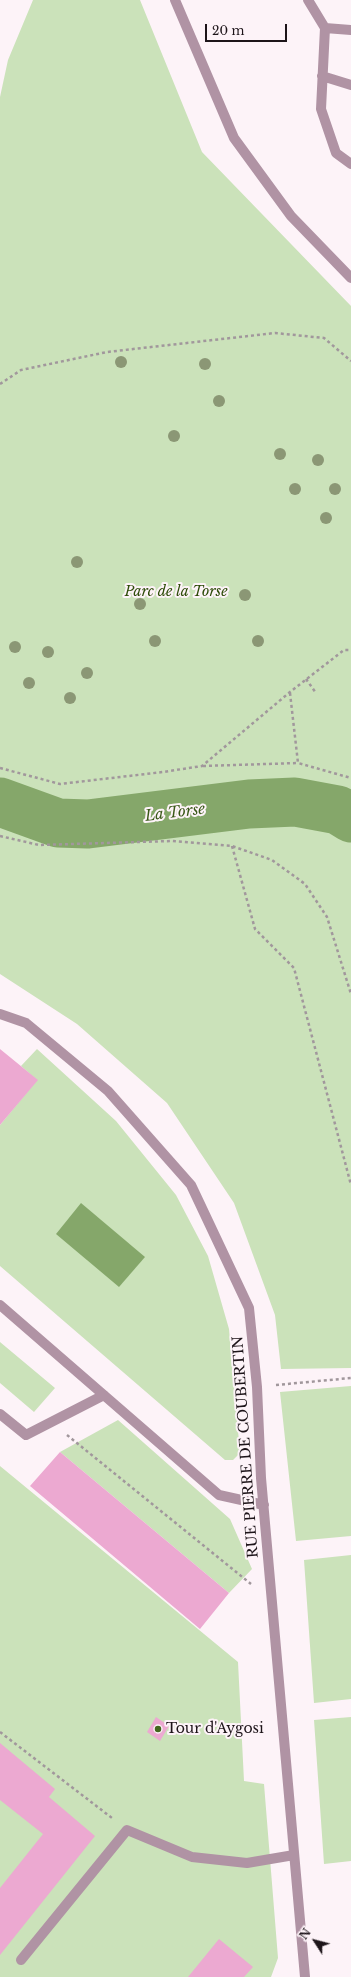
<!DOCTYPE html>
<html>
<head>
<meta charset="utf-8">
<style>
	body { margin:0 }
	#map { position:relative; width:351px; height:1977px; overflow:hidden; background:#fdf3f8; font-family:"Libre Baskerville",serif }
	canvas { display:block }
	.north { position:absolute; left:295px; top:1921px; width:40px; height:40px; -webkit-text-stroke:3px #fdf3f8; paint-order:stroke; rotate:306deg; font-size:11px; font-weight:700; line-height:16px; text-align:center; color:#1d1419 }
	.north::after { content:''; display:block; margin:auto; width:14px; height:18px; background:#1d1419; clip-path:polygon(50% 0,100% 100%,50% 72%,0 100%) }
	.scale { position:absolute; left:205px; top:24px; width:82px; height:18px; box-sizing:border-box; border:2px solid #1d1419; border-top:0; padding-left:5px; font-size:12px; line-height:14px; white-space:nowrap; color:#1d1419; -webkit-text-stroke:3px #fdf3f8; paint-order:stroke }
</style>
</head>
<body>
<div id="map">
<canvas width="351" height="1977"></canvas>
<div class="north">N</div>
<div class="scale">20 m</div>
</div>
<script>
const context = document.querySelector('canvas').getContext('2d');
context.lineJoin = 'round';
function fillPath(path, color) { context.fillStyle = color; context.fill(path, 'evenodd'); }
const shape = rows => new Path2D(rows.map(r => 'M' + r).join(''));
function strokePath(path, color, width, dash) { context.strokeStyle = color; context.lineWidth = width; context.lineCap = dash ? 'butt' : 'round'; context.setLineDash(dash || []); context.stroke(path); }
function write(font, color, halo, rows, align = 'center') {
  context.font = font + ' "Libre Baskerville",serif'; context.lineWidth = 4; context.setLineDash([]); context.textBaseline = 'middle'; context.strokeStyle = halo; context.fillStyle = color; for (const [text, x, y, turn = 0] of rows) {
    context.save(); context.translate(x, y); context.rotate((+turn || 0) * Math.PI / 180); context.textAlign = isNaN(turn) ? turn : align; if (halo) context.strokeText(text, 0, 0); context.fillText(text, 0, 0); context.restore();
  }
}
const green = shape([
	[33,0,140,0,202,152,351,306,351,1368,281,1369,275,1315,234,1203,167,1103,77,1024,0,974,0,97,8,60],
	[37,1049,116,1121,176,1195,208,1256,229,1329,240,1453,233,1460,225,1460,0,1266,0,1125,37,1080,21,1066],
	[0,1342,55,1388,34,1412,0,1383],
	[351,1386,351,1536,296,1541,280,1392],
	[118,1420,230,1519,252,1569,229,1593,60,1452],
	[0,1466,238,1662,244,1781,264,1784,278,1958,271,1977,0,1977],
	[351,1555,351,1699,314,1703,304,1560],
	[351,1717,351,1861,324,1864,314,1720]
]);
const water = shape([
	[81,1203,145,1257,119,1287,56,1234]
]);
const river = shape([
	[0,802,58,823,88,824,249,804,295,802,338,810,351,818]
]);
const building = shape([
	[0,1049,38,1080,0,1125],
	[60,1452,229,1593,200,1629,30,1486],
	[156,1717,169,1726,160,1741,147,1732],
	[0,1743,55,1789,49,1797,95,1836,0,1955,0,1888,43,1834,0,1800],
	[219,1939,253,1967,244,1977,188,1977]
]);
const path = shape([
	[0,384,21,370,107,352,275,333,324,338,351,361],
	[306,679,316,693],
	[290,693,298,763,351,778],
	[203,766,298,763],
	[0,768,60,784,163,772,202,766,290,692,344,650,351,650],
	[0,836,39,845,172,841,232,846,272,860,305,884,327,917,351,994],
	[232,846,255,929,294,968,351,1185],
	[276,1385,351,1378],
	[67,1435,251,1584],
	[0,1732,112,1818]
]);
const minor = shape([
	[175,0,234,138,291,216,351,278],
	[308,0,325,28,351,30],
	[325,28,321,109,336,153,351,164],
	[322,76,351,85],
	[0,1014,26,1023,108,1091,191,1185,249,1308,257,1387,261,1478,305,1977],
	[0,1305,219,1495,264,1505],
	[0,1414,26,1435,104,1395],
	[21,1960,127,1830,192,1857,247,1863,294,1855]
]);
const trees = [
	[121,362],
	[205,364],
	[219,401],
	[174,436],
	[280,454],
	[318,460],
	[295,489],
	[335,489],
	[326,518],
	[77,562],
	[245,595],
	[140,604],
	[155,641],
	[258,641],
	[15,647],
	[48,652],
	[87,673],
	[29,683],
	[70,698]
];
const markers = [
	[158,1729,4,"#43661e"]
];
const parkNames = [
	["Parc de la Torse",176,592]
];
const streetNames = [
	["RUE PIERRE DE COUBERTIN",246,1447,-94]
];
const poiNames = [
	["Tour d'Aygosi",166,1729]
];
const waterNames = [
	["La Torse",175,813,-7]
];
fillPath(green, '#cbe2ba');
fillPath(water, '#85a76a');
strokePath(river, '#85a76a', 49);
fillPath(building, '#eca9d1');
strokePath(path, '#a1979c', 2.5, [3, 3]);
strokePath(minor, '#b093a4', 10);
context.fillStyle = '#8b9775';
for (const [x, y] of trees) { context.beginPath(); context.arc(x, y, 6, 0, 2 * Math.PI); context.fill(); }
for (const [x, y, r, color] of markers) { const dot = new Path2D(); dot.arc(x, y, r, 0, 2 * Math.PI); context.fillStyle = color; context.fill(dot); strokePath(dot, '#fdf3f8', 1.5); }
write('italic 14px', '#2e4c09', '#fdf3f8', parkNames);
write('14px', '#1d1419', '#fdf3f8', streetNames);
write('14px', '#1d1419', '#fdf3f8', poiNames, 'left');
write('italic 15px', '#395818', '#fdf3f8', waterNames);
</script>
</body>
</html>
